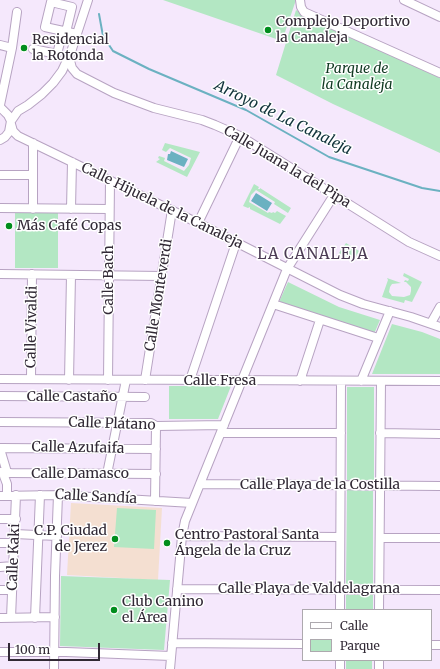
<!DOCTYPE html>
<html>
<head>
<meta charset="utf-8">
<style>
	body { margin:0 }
	#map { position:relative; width:440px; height:669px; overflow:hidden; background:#f5e8fc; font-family:Merriweather,serif }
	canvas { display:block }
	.legend { position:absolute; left:302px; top:609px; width:130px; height:52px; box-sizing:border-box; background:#fff; border:1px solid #ada9ae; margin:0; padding:5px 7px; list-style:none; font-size:12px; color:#312935 }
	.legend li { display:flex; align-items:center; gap:8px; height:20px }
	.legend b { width:20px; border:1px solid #ada9ae }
	.scale { position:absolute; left:8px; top:643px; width:92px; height:18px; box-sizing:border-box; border:2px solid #312935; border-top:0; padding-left:5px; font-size:12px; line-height:14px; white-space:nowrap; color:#312935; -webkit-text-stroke:3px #fff; paint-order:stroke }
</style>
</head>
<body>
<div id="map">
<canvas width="440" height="669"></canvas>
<ul class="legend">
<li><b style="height:5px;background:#fff"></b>Calle</li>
<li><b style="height:11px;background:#b3e7c3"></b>Parque</li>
</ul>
<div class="scale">100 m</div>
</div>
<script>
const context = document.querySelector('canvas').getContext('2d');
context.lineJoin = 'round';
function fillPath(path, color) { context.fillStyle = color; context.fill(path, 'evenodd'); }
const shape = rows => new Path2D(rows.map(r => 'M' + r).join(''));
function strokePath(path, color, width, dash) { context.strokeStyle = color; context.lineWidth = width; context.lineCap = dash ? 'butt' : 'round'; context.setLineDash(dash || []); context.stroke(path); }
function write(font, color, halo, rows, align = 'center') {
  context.font = font + ' Merriweather,serif'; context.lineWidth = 3; context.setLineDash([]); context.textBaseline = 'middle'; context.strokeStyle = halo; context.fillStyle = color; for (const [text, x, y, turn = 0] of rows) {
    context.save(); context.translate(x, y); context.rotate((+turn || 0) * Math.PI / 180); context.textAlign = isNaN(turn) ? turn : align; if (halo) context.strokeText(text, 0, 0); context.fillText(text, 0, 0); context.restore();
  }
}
const education = shape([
	[71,503,162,508,158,580,67,575]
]);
const green = shape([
	[163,0,296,0,282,41],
	[296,10,312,19,440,78,440,153,333,104,276,75],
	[165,143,200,152,187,177,156,162,160,159,158,158,159,156,165,158,164,161,184,171,189,165,191,158,170,148,166,152,162,150],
	[254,184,259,187,258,189,260,189,260,188,291,208,288,213,274,204,275,202,256,190,251,195,249,202,268,213,269,212,272,213,273,212,275,213,277,211,286,216,280,224,250,209,250,207,248,208,243,206],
	[15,213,58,213,58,268,15,268],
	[346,243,359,251,354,260,339,253],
	[404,273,422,282,412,302,405,300,404,303,382,297,388,280,387,278,401,283,392,284,390,287,389,292,392,296,404,297,410,295,411,291,411,287,406,282,404,282,405,280,408,281,409,279,403,276],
	[288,282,339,307,380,320,374,334,279,302],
	[392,324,422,332,440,339,440,374,372,374],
	[169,386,231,386,218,419,169,419],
	[347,387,374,387,374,480,347,480],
	[347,490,373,491,373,584,346,584],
	[117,508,156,510,154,549,114,547],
	[61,576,170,580,164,650,60,646],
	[346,595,373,595,373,610,346,610],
	[346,660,372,660,372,669,346,669]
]);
const water = shape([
	[171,151,188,159,184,167,167,160,168,154,170,154],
	[256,193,272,203,267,211,251,201]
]);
const stream = shape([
	[99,14,103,36,113,51,149,69,246,110,329,157,422,188,440,191]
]);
const minor = shape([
	[300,0,301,7,304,12,440,73],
	[404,0,440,17],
	[66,32,72,7,51,2,45,27,77,34],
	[0,45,12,48],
	[33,49,57,54,63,31],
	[69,57,72,68,77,74,114,93,154,108,202,120,215,125,240,136,409,242,440,256],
	[0,105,12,48,17,12],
	[0,107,8,115,11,121,9,132,5,137,0,140],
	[11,121,18,111,28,105,42,94,53,83,62,71,71,52,88,0],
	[11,124,13,131,18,136,198,223,340,295,363,304,411,317,440,327],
	[33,143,33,209],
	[0,175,33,175],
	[0,208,109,209],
	[71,209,72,162],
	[198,223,240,136],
	[0,274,162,276],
	[273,304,378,338],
	[431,323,440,307],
	[0,379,440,381],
	[31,379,32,274],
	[69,380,71,275],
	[108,380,110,181],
	[145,380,172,210],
	[190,380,236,243],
	[300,381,320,320],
	[361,381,390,311],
	[0,396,145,397],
	[0,422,151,423,156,426,224,425],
	[221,433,341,433],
	[380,433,440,434],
	[0,448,156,449],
	[0,449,6,469,4,476,7,484,7,495],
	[0,472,11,473,156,474],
	[107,474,126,380],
	[200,484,440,486],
	[0,496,58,495,192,503],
	[155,501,156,426],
	[0,519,16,519],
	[15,534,57,536],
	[182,536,340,537],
	[380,538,440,538],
	[0,543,14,543],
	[0,567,13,566],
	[177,589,440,590],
	[0,590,12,590],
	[340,610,341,381],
	[379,610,381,381],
	[0,618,55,617],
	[11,618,16,495],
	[35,618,40,495],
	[172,643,303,644],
	[431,645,440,645],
	[0,652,66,652,171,656],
	[54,669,55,576,58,495],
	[170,669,182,536,185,521,287,269,334,195],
	[340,669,340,660],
	[379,669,379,660]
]);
const markers = [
	[268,30,4,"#018d1d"],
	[24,48,4,"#018d1d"],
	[9,226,4,"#018d1d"],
	[115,539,4,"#018d1d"],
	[167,543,4,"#018d1d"],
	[114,610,4,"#018d1d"]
];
const poiNames = [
	["Complejo Deportivo",276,22],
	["la Canaleja",276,38],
	["Residencial",32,40],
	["la Rotonda",32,56],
	["Más Café Copas",17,226],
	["C.P. Ciudad",107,531,"right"],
	["de Jerez",107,547,"right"],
	["Centro Pastoral Santa",175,535],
	["Ángela de la Cruz",175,551],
	["Club Canino",122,602],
	["el Área",122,618]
];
const parkNames = [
	["Parque de",357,69],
	["la Canaleja",357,85]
];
const streetNames = [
	["Calle Juana la del Pipa",287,167,31],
	["Calle Hijuela de la Canaleja",162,206,26],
	["Calle Bach",109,280,-90],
	["Calle Monteverdi",159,295,-81],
	["Calle Vivaldi",32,327,-89],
	["Calle Fresa",220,381],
	["Calle Castaño",72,397],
	["Calle Plátano",112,424,2],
	["Calle Azufaifa",78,448,1],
	["Calle Damasco",80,474],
	["Calle Playa de la Costilla",320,485],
	["Calle Sandía",96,497,3],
	["Calle Kaki",14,557,-88],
	["Calle Playa de Valdelagrana",309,589]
];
const waterNames = [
	["Arroyo de La Canaleja",283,118,26]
];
const neighbourhoodNames = [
	["LA CANALEJA",313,255]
];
fillPath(education, '#f4dfd1');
fillPath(green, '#b3e7c3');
fillPath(water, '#6bb1c1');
strokePath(stream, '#6bb1c1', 2);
strokePath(minor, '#b7a3c2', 10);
strokePath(minor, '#fff', 8);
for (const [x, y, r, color] of markers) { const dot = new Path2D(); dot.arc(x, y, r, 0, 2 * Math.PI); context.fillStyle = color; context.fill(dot); strokePath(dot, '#fff', 1.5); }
write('14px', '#312935', '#fff', poiNames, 'left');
write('italic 14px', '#103921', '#fff', parkNames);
write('14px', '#312935', '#fff', streetNames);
write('italic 15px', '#11333b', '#fff', waterNames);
context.letterSpacing = '1px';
write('15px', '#4b3a54', '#fff', neighbourhoodNames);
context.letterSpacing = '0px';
</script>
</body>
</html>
